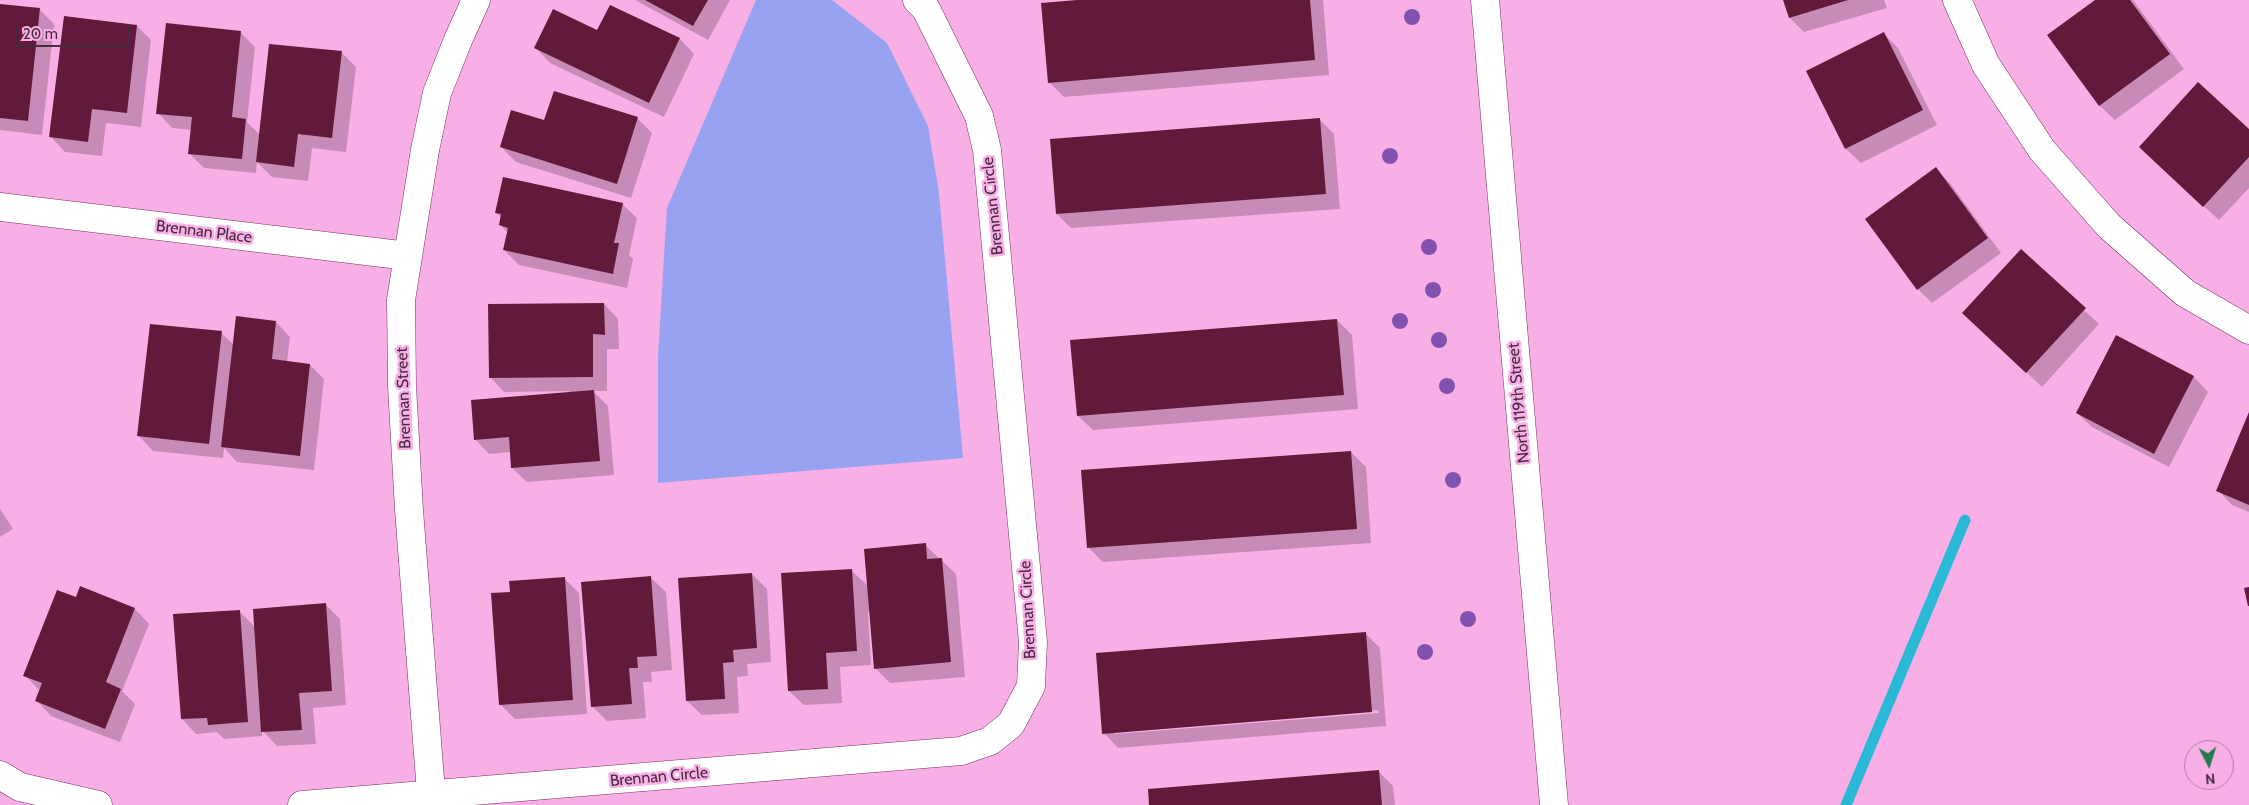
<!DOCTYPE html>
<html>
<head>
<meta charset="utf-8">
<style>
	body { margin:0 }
	#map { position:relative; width:2249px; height:805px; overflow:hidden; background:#f8afe5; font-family:Cabin,sans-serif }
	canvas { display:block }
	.north { position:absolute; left:2184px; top:740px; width:50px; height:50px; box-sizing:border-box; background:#f8afe5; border:1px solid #b17aa3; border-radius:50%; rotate:175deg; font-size:14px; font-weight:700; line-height:20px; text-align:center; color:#472a40 }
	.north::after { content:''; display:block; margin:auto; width:18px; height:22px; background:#237a4e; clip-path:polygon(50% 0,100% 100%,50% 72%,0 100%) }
	.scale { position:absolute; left:15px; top:25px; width:114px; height:22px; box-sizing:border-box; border:2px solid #472a40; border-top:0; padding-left:6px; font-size:15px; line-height:18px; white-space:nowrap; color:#472a40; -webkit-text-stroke:4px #f8afe5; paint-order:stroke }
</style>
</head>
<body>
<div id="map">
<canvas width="2249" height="805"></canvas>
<div class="north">N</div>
<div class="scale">20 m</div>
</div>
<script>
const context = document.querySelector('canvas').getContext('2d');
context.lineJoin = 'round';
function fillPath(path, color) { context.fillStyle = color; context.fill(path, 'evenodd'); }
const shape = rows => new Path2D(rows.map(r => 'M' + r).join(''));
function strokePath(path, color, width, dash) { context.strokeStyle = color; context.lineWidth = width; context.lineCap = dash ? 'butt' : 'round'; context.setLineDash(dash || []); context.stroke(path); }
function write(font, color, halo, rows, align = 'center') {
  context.font = font + ' Cabin,sans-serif'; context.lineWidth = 5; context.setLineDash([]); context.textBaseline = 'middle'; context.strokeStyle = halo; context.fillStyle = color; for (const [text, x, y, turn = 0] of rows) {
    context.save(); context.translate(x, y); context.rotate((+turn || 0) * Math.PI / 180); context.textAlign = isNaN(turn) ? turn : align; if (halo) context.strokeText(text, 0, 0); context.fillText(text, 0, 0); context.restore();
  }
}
const green = shape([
	[756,0,832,0,887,43,928,126,939,193,963,458,658,483,658,355,667,208]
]);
const shadow = shape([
	[635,0,730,0,708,40],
	[1093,0,1323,0,1329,75,1064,97,1049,82],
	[1785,0,1884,0,1887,8,1804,32,1790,18],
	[2097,0,2133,0,2184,69,2115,120,2100,106,2049,35],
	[0,5,39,9,54,24,42,135,0,130],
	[610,6,680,39,694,54,664,117,550,63,536,48,598,32],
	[137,26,151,40,141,127,106,123,102,156,65,152,51,137],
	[240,32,255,47,247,122,260,135,341,52,356,67,346,152,312,148,308,181,272,177,257,162,256,173,204,168,189,153,192,130,172,128,158,113],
	[1884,34,1898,48,1937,125,1861,163,1846,149,1807,72],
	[637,118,652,133,631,198,516,162,501,147,545,122],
	[1319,119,1334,134,1340,209,1071,228,1057,214],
	[2249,131,2249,188,2219,220,2155,162],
	[1935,169,1950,183,2001,253,1932,303,1918,289],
	[622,204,637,218,629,255,633,259,627,288,519,265,504,250,508,233,500,225,501,218,496,212],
	[2021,251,2099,324,2042,387,1963,313],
	[604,304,618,319,619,349,607,349,607,391,593,391,608,406,614,475,527,482,512,468,511,452,489,454,475,439,569,393,569,391,504,392,490,377],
	[1337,320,1352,335,1358,409,1093,430,1078,416],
	[276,322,290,337,287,362,310,365,324,379,314,470,237,462,224,448,223,458,153,451,139,436,221,333,234,345],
	[2117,337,2194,377,2208,392,2169,467,2092,427,2077,413],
	[2249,415,2249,512,2232,505,2218,490],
	[1351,452,1366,467,1371,543,1103,562,1088,547],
	[0,509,13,529,0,537],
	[925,545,956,574,965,677,890,683,875,668,871,612,868,612,871,665,840,667,842,703,804,705,789,691,852,571,869,587],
	[752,574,767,589,771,662,747,664,748,676,737,677,739,713,702,715,687,701],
	[564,578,579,593,587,714,515,719,500,704,511,594],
	[651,578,666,592,672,670,651,672,652,682,643,682,646,718,607,721,592,706],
	[81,588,135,609,149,624,122,691,135,704,120,742,51,716,37,701,39,690,25,675,77,599],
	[326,605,340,619,346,705,313,708,316,744,277,746,262,730,262,736,224,739,217,732,196,734,182,719,239,611,255,627],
	[1365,633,1380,648,1386,726,1118,748,1104,733],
	[1378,710,1379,713,1115,734,1115,732],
	[1378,771,1393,786,1395,805,1150,805]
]);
const stream = shape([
	[1846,805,1965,520]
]);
const building = shape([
	[645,0,708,0,693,26],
	[1077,0,1310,0,1315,60,1048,83,1041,3],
	[1783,0,1848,0,1789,18],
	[2095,0,2130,0,2170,54,2099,106,2047,35],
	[0,4,40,8,28,121,0,118],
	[610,5,680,38,649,103,534,48,553,9,597,30],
	[64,16,137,25,127,113,92,109,88,142,49,137],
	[166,23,241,31,232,117,246,119,242,159,188,154,192,117,156,114],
	[1884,32,1923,110,1845,149,1806,71],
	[269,44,342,51,332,138,298,134,294,167,256,162],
	[2198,82,2249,129,2249,157,2203,207,2139,147],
	[554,91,638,117,617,184,500,147,511,110,544,120],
	[1320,118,1326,194,1056,214,1050,139],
	[1936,167,1988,238,1917,290,1865,219],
	[503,177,623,203,614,243,619,243,613,274,503,250,508,228,499,225,501,214,495,213],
	[2021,249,2086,308,2026,373,1962,313],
	[604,303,605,335,593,334,593,377,489,378,488,304],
	[236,316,276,321,272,359,310,364,300,456,221,447],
	[1337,319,1344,395,1077,416,1070,340],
	[150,324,222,331,209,444,137,436],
	[2116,335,2194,376,2154,454,2076,413],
	[594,390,600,461,511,468,509,437,474,440,471,400],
	[2249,412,2249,505,2216,491],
	[1351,451,1357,529,1087,548,1081,470],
	[926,543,927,559,942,558,951,662,874,669,864,549],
	[852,569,857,651,826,653,828,689,788,691,781,573],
	[752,573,757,648,733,650,734,662,723,663,725,699,686,701,678,578],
	[651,576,657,656,637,657,638,668,629,668,632,704,591,707,581,582],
	[565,577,573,700,499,705,491,593,510,592,509,581],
	[80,586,135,608,106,682,121,689,105,729,35,701,42,683,23,676,57,590,76,597],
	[2249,587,2249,606,2248,606,2244,588],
	[326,603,332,691,299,693,302,730,261,732,253,609],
	[240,610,248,722,208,725,207,718,181,719,173,614],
	[1366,632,1372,712,1102,734,1096,653],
	[1379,770,1382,805,1149,805,1148,789]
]);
const minor = shape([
	[1957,0,1986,65,2042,150,2109,226,2185,293,2249,330],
	[0,207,408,256],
	[0,775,20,787,98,805],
	[302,805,961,751,990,741,1011,724,1031,686,1033,642,987,150,979,116,926,9,917,0],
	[432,805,409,510,402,386,401,300,425,150,437,93,458,40,476,0]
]);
const tertiary = shape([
	[1485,0,1554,805]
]);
const trees = [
	[1412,17],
	[1390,156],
	[1429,247],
	[1433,290],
	[1400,321],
	[1439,340],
	[1447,386],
	[1453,480],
	[1468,619],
	[1425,652]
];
const streetNames = [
	["Brennan Circle",993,206,-96],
	["Brennan Place",204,232,7],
	["Brennan Street",404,398,-92],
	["North 119th Street",1519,403,-95],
	["Brennan Circle",1028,610,-93],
	["Brennan Circle",659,777,-5]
];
fillPath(green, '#97a2f0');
fillPath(shadow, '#0003');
strokePath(stream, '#29b8d6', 11);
fillPath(building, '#621a3b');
strokePath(minor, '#713263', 29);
strokePath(tertiary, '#713263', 29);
strokePath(minor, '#fff', 28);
strokePath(tertiary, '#fff', 28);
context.fillStyle = '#8252b0';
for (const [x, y] of trees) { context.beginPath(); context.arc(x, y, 8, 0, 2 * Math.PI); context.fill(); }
write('16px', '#472a40', '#f8afe5', streetNames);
</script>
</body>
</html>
